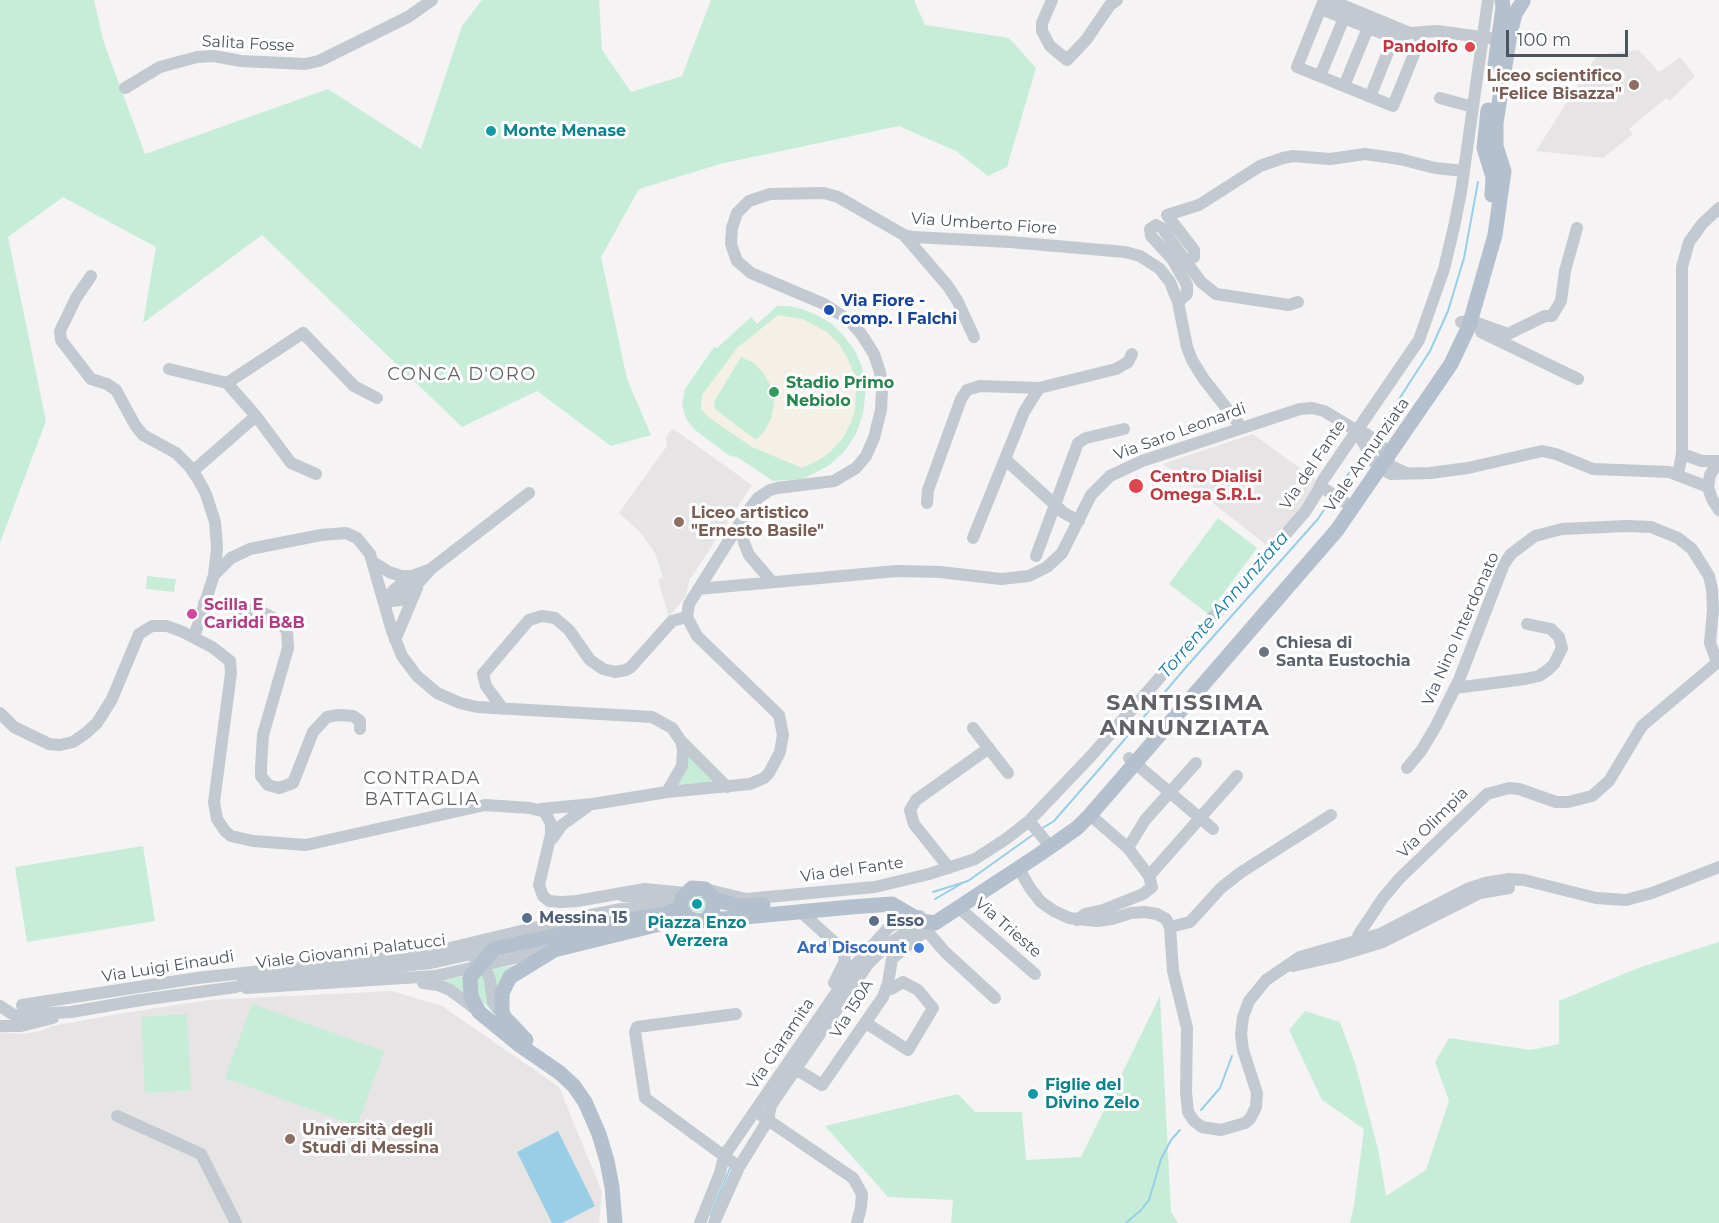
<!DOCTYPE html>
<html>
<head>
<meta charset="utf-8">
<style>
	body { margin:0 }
	#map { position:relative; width:1719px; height:1223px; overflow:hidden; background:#f5f3f3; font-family:Montserrat,sans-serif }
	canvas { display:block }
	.scale { position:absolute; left:1506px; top:30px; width:122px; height:27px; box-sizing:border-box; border:3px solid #4c545f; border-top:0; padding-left:8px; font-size:18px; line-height:21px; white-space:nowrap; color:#4c545f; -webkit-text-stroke:4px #fff; paint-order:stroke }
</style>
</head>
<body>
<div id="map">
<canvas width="1719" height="1223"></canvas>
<div class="scale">100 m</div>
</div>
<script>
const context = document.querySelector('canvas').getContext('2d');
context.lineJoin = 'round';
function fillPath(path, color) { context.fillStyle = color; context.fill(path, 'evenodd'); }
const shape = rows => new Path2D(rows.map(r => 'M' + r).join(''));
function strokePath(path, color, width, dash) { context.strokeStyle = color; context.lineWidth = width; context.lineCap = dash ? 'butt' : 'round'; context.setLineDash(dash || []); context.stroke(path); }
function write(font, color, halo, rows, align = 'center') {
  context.font = font + ' Montserrat,sans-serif'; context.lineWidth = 6; context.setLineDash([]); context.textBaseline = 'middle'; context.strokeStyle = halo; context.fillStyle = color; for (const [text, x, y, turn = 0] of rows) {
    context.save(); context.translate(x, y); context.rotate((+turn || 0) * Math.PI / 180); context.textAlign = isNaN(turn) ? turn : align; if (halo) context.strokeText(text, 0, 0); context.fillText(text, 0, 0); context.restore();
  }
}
const education = shape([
	[1639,50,1659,72,1680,57,1695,76,1670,101,1666,98,1629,129,1633,134,1603,158,1536,151,1597,55],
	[672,428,752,485,689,581,686,596,669,617,658,580,663,577,655,553,640,532,619,513,667,446,666,438],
	[1253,434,1316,480,1316,489,1269,547,1163,464],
	[392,991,442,1006,559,1087,602,1192,599,1223,0,1223,0,1032,23,1034,41,1031,52,1026,124,1013,209,1000]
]);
const green = shape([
	[0,0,94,0,104,43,145,154,328,89,421,149,462,26,482,0,599,0,602,50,631,92,682,76,711,0,914,0,925,25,1009,38,1036,68,1007,167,988,176,956,151,899,126,720,164,639,189,601,257,627,379,651,435,611,446,537,391,462,427,262,235,143,323,156,247,63,197,8,237,46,421,0,543],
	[777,306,789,306,802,309,817,315,832,324,844,336,855,351,862,367,866,388,863,414,856,434,844,452,828,466,803,479,773,481,737,457,730,456,695,430,686,419,682,404,685,389,714,347,717,348,751,317,757,324],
	[1218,518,1257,548,1208,614,1169,584],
	[147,576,176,579,174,592,146,589],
	[689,753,716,782,676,785],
	[143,846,155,921,27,942,15,867],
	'689 904a9 9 0 1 1 18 0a9 9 0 1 1-18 0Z',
	[1719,942,1719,1223,1350,1223,1354,1206,1364,1129,1322,1100,1289,1030,1305,1011,1340,1022,1355,1063,1378,1149,1386,1196,1426,1170,1449,1101,1435,1062,1449,1038,1531,1050,1559,1044,1559,1001,1638,968],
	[517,965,496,993,491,969],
	[483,975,496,1016,476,995,475,977],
	[466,976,465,995,440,980],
	[1160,996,1171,1212,1178,1223,951,1223,953,1200,888,1197,825,1126,958,1094,975,1112,1022,1112,1026,1160,1081,1157],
	[252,1004,384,1051,357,1126,225,1078],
	[187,1014,191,1090,145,1093,141,1017]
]);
const sand = shape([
	[778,315,802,319,827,332,839,344,847,357,854,374,856,391,855,411,850,424,843,438,830,452,819,460,802,468,752,447,708,417,701,409,702,395,737,348],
	[741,357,754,363,764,374,771,387,774,401,772,416,766,429,756,440,715,409,714,402]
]);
const water = shape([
	[558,1131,595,1206,562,1223,552,1223,517,1152]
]);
const stream = shape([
	[1385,421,1430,351,1448,311,1464,258,1478,182],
	[1337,491,1359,458],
	[1041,829,1054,821,1102,766,1187,666,1318,519,1332,498],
	[933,892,968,881,1034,834],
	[935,899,961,884],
	[1201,1110,1220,1088,1232,1056],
	[711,1215,730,1168],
	[1126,1223,1141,1210,1149,1200,1161,1159,1171,1140,1180,1130]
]);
const minor = shape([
	[1052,0,1042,23,1042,31,1050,46,1067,60,1086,40,1110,5,1117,0],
	[1324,0,1297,67,1393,106,1423,32],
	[1330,0,1410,33],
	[1321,9,1394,38,1410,33,1437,31,1489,38],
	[1320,76,1344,18],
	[1344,86,1368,28],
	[125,88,160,67,197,57,214,56,241,61,305,64,319,61,408,17,432,0],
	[1370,97,1396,32],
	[1440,98,1473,107],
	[904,235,947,285,957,300,974,337],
	[1187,261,1194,257,1194,250,1167,215,1199,205,1260,166,1283,158,1293,156,1330,159,1365,154,1400,159,1435,168,1464,171],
	[91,276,76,298,60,331,61,340,91,379,107,384,116,390,135,425,143,435,176,453,189,466,198,479,206,494,215,522,217,548,214,575],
	[1178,302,1187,294,1187,285,1172,259,1151,236,1150,229,1156,225,1162,228,1201,282,1216,294,1289,305,1298,302],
	[1461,322,1471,321,1508,334,1545,316,1552,316,1561,301,1565,271,1577,228],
	[1481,332,1578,379],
	[169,369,227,383],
	[256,416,227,383,303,333,354,386,377,398],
	[1357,431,1374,462,1380,468,1391,474,1430,473,1468,468,1542,451,1556,454,1593,469,1669,472,1708,487],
	[1682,454,1702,461,1719,461],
	[1006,460,1064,513,1079,521],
	[1719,461,1710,475,1708,487,1712,499,1719,510],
	[193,471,256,416,291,463,316,474],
	[1678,474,1682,454,1682,267,1689,242,1702,224,1719,208],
	[1320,486,1346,503],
	[927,503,928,490,961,399,967,390,980,386,1039,388,1116,369,1128,362,1132,354],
	[740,523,744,543,749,555,772,582],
	[973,538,1024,412,1039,388],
	[1036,556,1078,443,1086,438,1124,429],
	[373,562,389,572,401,576,412,576,428,570],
	[698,589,897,571,940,572,1001,579,1029,576,1047,567,1062,553,1091,495,1110,476,1142,461,1300,409,1312,408,1324,411,1357,431,1366,434,1380,443,1391,466,1406,473],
	[384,602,400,600,410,592,432,568,529,493],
	[384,602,395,589,412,576],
	[204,603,262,612,279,621,287,631,288,648,263,735,261,768,261,776,268,785,279,788,293,783,313,732,327,717,338,715,353,716,360,721,360,729],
	[194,637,214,575,231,558,250,549,321,535,346,533,357,538,370,554,392,631,402,656,417,676,437,693,460,703,477,707,652,717,672,728,681,741,727,787],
	[395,640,417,588],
	[1455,688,1525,679,1539,676,1549,669,1554,664,1562,648,1559,637,1551,629,1527,624],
	[503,709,486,686,483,674,529,620,542,616,555,618,569,630,590,660,603,669,615,672,626,670,631,667,672,621,687,617],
	[0,713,14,727,49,744,60,745,73,742,86,733,97,723,112,699,139,634,152,626,167,626,183,632,212,647,230,661,231,673,214,802,217,819,225,831,231,836,253,841,306,845,485,805,530,808,545,812,551,824,551,834,539,885,543,896,549,901,561,902,577,901,645,889,685,893],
	[973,728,1008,773],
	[1129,758,1213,829],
	[1407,768,1421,751,1436,726,1459,680,1504,564,1511,554,1535,536,1562,529,1627,526,1651,527,1678,538,1692,549,1709,576,1712,589,1713,610,1710,643,1717,662],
	[667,792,682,766,683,749,681,741],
	[541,809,593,804,667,792,750,784,764,778,769,773,780,752,783,735,779,715,697,636,687,617,689,604,747,512,758,498,770,490,777,488,834,481,856,468,866,456,874,438,881,410,882,390,880,372,874,354,862,335,850,321,824,304,751,273,737,261,731,244,732,228,737,213,749,201,770,194,824,193,838,197,904,235,913,237,1010,242,1125,252,1140,256,1160,269,1170,282,1178,302,1187,347,1192,360,1203,378,1242,428],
	[1029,821,1050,846],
	[552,839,562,825,587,807],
	[1128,848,1145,820,1196,763],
	[949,868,914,824,910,810,916,800,989,748],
	[1019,869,1030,888,1041,902,1054,911,1069,918,1097,921,1112,919,1131,913,1145,912,1157,914,1166,919,1170,927,1173,971,1187,1028,1186,1092,1188,1112,1194,1121,1202,1127,1221,1130,1245,1123,1250,1119,1256,1107,1257,1093,1243,1050,1241,1034,1243,1017,1249,1001,1266,980,1300,957,1380,934,1467,889,1485,883,1509,879,1524,880,1596,898,1626,900,1652,893,1719,867],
	[1149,876,1237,776],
	[705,889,746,899,875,887,929,874,975,859,1006,839,1029,821,1091,756,1305,512,1318,491,1323,480,1419,340,1444,269,1454,227,1461,192,1488,0],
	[623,896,663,900],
	[959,908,1035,974],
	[801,912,843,950,845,961,834,983],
	[1077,920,1085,914,1103,910,1143,894,1152,887,1149,876,1128,848,1090,815],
	[1170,927,1190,922,1221,888,1240,873,1331,815],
	[1354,951,1359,934,1383,898,1399,879,1487,794,1509,788,1519,789,1556,802,1568,802,1592,796,1609,781,1642,726,1719,661],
	[474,965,487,972,490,980,493,1002,503,1016],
	[1293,966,1337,956,1383,942,1480,893,1509,888],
	[423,983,438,985,450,990,478,1011],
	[246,988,435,976,546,951],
	[22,1005,197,978,429,953,571,919,621,909,644,908,673,902],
	[0,1006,14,1015,71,1012,141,1000,236,987,252,981,431,963,494,949],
	[736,1014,637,1027,635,1032,645,1098,739,1167],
	[866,1023,908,1050,933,1008,918,990,903,982,891,989,886,988],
	[0,1026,21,1026,53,1018],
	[789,1065,822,1085,883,997,888,983,892,959,926,930,945,952,995,998],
	[117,1116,201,1154,236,1223],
	[762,1116,853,1178,862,1194,861,1207,857,1223],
	[700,1223,720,1173,724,1156,856,964,890,926,920,916],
	[714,1223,739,1167,768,1120,771,1105,868,964,886,946,918,924,922,919]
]);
const major = shape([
	[1495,65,1503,7,1502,0],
	[1488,110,1484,148,1493,177,1492,195],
	[713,899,739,906,763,905],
	[701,921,707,919,713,910,713,899,705,889,692,888,682,898,681,907,687,917,696,921,713,920,851,907,892,904,921,921,935,923,1040,854,1077,828,1090,815,1337,530,1451,364,1469,326,1495,235,1504,171,1496,146,1496,123,1510,34,1515,14,1523,1],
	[526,1040,504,1017,502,1010,502,993,510,977,554,950,664,923],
	[615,1223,612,1187,607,1161,599,1134,585,1102,574,1086,560,1073,518,1044,479,1012,471,996,470,977,494,949,617,922,666,914,681,907]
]);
const markers = [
	[1470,47,6,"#e0444e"],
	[1634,85,6,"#8d6e63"],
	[491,131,6,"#0f9aa8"],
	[829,310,6,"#1a4fb4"],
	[774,392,6,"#2e9e5b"],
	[1136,486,8,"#e0444e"],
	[679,522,6,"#8d6e63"],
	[192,614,6,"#d1479c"],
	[1264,652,6,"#6b7280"],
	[697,904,6,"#0f9aa8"],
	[527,918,6,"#5c6f8a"],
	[874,921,6,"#5c6f8a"],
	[919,948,6,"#3f7fe0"],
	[1033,1094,6,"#0f9aa8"],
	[290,1139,6,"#8d6e63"]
];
const streetNames = [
	["Salita Fosse",248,44,3],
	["Via Umberto Fiore",984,224,4],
	["Via Saro Leonardi",1180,432,-20],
	["Viale Annunziata",1367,455,-55],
	["Via del Fante",1313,465,-56],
	["Via Nino Interdonato",1461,629,-66],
	["Via Olimpia",1433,823,-45],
	["Via del Fante",852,870,-8],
	["Via Trieste",1008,928,41],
	["Viale Giovanni Palatucci",351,952,-7],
	["Via Luigi Einaudi",168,967,-9],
	["Via 150A",852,1009,-58],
	["Via Ciaramita",781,1044,-56]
];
const healthNames = [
	["Pandolfo",1458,47],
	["Centro Dialisi",1150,477,"left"],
	["Omega S.R.L.",1150,495,"left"]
];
const educationNames = [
	["Liceo scientifico",1622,76,"right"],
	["\"Felice Bisazza\"",1622,94,"right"],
	["Liceo artistico",691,513],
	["\"Ernesto Basile\"",691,531],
	["Università degli",302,1130],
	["Studi di Messina",302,1148]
];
const cultureNames = [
	["Monte Menase",503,131],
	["Piazza Enzo",697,923,"center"],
	["Verzera",697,941,"center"],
	["Figlie del",1045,1085],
	["Divino Zelo",1045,1103]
];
const transitNames = [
	["Via Fiore -",841,301],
	["comp. I Falchi",841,319]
];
const leisureNames = [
	["Stadio Primo",786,383],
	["Nebiolo",786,401]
];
const hotelNames = [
	["Scilla E",204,605],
	["Cariddi B&B",204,623]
];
const worshipNames = [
	["Chiesa di",1276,643],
	["Santa Eustochia",1276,661]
];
const serviceNames = [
	["Messina 15",539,918],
	["Esso",886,921]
];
const shopNames = [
	["Ard Discount",907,948]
];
const neighbourhoodNames = [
	["CONCA D'ORO",462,375],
	["CONTRADA",422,779],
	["BATTAGLIA",422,800]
];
const waterNames = [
	["Torrente Annunziata",1224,605,-49]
];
const districtNames = [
	["SANTISSIMA",1185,704],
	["ANNUNZIATA",1185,729]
];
fillPath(education, '#e6e4e4');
fillPath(green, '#c7edd9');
fillPath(sand, '#f4f0e6');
fillPath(water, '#98cfe6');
strokePath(stream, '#98cfe6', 2);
strokePath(minor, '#c2c9d0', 12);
strokePath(major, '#b5c0ce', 15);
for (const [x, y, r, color] of markers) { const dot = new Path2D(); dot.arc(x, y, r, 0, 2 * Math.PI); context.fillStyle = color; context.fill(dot); strokePath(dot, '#fff', 2); }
write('16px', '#4c545f', '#fff', streetNames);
write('bold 16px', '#be3a42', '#fff', healthNames, 'right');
write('bold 16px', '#785e54', '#fff', educationNames, 'left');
write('bold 16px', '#0d838f', '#fff', cultureNames, 'left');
write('bold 16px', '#164399', '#fff', transitNames, 'left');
write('bold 16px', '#27864d', '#fff', leisureNames, 'left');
write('bold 16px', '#b23c85', '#fff', hotelNames, 'left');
write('bold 16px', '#5b616d', '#fff', worshipNames, 'left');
write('bold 16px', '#4e5e75', '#fff', serviceNames, 'left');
write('bold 16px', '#366cbe', '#fff', shopNames, 'right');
context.letterSpacing = '1.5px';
write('18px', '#606267', '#fff', neighbourhoodNames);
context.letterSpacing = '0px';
write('italic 18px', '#197ca5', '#fff', waterNames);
context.letterSpacing = '1.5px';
write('bold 22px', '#606267', '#fff', districtNames);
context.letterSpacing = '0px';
</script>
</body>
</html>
